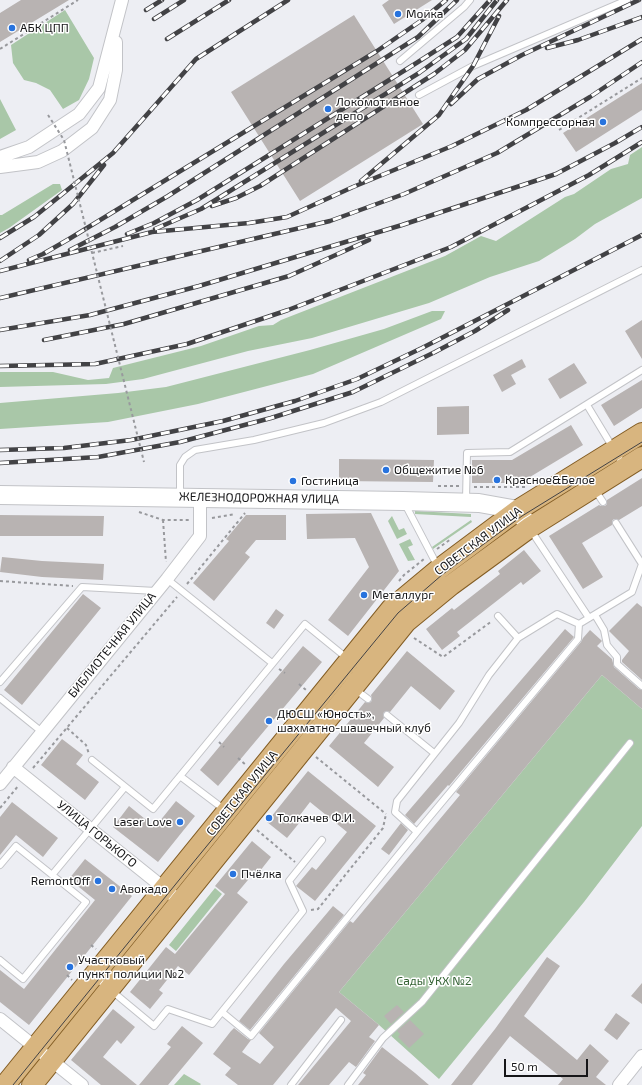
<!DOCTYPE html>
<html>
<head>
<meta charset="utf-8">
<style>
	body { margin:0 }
	#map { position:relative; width:642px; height:1085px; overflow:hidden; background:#edeef3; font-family:"Exo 2",sans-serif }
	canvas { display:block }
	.scale { position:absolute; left:504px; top:1059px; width:84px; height:18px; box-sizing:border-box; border:2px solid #161618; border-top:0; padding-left:5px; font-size:12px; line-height:14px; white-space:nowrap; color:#161618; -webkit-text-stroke:3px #fff; paint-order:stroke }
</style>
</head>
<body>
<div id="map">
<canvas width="642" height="1085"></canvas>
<div class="scale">50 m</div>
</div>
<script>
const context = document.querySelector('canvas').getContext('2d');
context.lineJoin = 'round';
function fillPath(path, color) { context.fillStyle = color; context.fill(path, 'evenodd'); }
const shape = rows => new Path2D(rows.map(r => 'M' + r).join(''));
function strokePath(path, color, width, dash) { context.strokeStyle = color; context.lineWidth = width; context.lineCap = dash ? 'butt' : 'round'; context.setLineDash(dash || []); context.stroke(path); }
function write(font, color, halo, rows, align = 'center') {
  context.font = font + ' "Exo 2",sans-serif'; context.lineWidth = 3; context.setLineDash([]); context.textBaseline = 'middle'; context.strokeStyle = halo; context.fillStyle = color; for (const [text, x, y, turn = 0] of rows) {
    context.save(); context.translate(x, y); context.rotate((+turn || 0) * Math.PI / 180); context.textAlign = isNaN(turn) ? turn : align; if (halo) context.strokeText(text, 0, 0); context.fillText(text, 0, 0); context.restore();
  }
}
const green = shape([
	[65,10,94,58,89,79,79,100,63,109,50,90,36,83,24,80,13,63,11,45],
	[0,99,16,130,0,139],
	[642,147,642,198,595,224,575,239,539,261,490,277,429,303,312,338,248,351,143,379,106,384,0,387,0,372,53,372,88,380,109,378,113,368,201,346,259,326,273,325,281,320,445,256,481,236,496,241,565,197,574,194,611,169,628,164,630,155],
	[53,184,60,184,62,190,9,228,0,233,0,215,2,215],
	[432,311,445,311,441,319,313,374,198,404,108,422,0,429,0,403,118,393,166,387,310,350,384,329],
	[415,511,471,514,471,517,415,514],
	[392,516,399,530,404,528,407,534,397,539,388,521],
	[471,520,472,522,433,549,432,547],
	[410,539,413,545,408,547,415,560,408,561,399,544],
	[602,675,642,709,642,826,584,902,439,1079,379,1025,339,992],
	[215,888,222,894,176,951,169,945],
	[184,1074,201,1084,200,1085,174,1085]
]);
const building = shape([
	[21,0,69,0,0,42,0,13],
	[389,0,432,0,394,24,382,5],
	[354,15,423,124,300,201,231,92],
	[642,83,642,110,576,152,563,133],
	[642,320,642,359,625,331],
	[522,359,526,367,511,375,516,384,502,392,493,375],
	[574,363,587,383,560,399,548,379],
	[642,380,642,408,614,426,601,405],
	[469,406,469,434,437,435,437,407],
	[571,425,583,445,520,483,472,483,472,460,512,460],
	[339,459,434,460,433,482,339,481],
	[642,478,642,506,619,520,614,519,612,521,612,525,582,543,603,577,583,589,549,536,599,505,601,506,605,506,607,504,607,500],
	[371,513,399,571,348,636,328,620,369,567,355,538,307,539,306,514],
	[0,515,104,516,103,536,0,536],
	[246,515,286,515,286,540,256,540,245,553,250,557,214,601,193,583,229,541,226,539],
	[524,550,541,571,523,585,521,582,457,632,460,636,442,650,426,629,452,608,454,610,500,574,498,571],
	[2,557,42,561,104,564,103,580,42,577,0,572],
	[83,594,101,608,22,705,4,690],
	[637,603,642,607,642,680,622,662,622,660,629,651,609,631],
	[276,609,284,615,274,629,266,623],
	[565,629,574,637,449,786,448,785,414,824,405,815],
	[590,630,601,640,602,641,597,646,612,659,614,667,639,689,642,690,642,709,602,675,339,992,379,1025,369,1037,375,1041,356,1067,349,1062,329,1085,298,1085,351,1021,336,1008,273,1085,238,1085,225,1075,231,1068,213,1054,231,1031,234,1028,248,1039,251,1040,242,1052,260,1064,274,1047,259,1033,350,921,353,923,460,795,456,792,581,642,583,638],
	[303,646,322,662,218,786,200,770],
	[407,651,455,691,440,710,411,686,390,712,387,711,384,712,383,715,384,718,364,743,394,767,378,787,329,746,365,702,368,703,371,702,372,699,371,695],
	[62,739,83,755,76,764,99,782,85,800,41,765],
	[308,771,376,826,315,901,296,886,312,867,316,870,347,832,310,802,297,819,300,822,287,838,267,822],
	[176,801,195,816,158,862,113,827,129,806,155,827],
	[12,802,58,838,43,857,16,835,0,855,0,817],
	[401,823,408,830,389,855,381,849],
	[252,841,271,857,256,876,253,874,237,893,248,902,189,975,178,966,159,990,163,993,150,1009,130,992,166,947,175,954,225,894,215,886],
	[85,859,132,896,29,1025,0,1002,0,970,24,989,95,900,69,879],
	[333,906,344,915,250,1030,239,1021,284,964],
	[547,957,560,966,524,1016,577,1060,590,1044,609,1061,596,1077,606,1085,558,1085,563,1079,510,1036,472,1085,451,1085,495,1029],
	[642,983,642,1004,631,996],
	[397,1005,404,1012,403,1013,391,1024,384,1016],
	[113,1009,135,1027,121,1044,117,1040,103,1057,137,1085,101,1085,71,1060],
	[616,1013,630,1023,617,1040,604,1030],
	[410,1020,424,1034,409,1048,398,1037,400,1034,397,1031],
	[182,1026,203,1043,168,1085,139,1085,171,1047,167,1044],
	[382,1047,415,1073,429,1085,358,1085,366,1075,363,1073]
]);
const path = shape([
	[0,49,78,0],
	[559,130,642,78],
	[92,253,123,246],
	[438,486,459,486],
	[474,487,525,487],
	[139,512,163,520,189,520],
	[212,518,235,514],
	[163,520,166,562],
	[437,549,451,539],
	[0,581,73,586],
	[399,581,404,575,424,559],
	[187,584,245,513],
	[414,638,443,657,492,621],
	[279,669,285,673],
	[299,684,306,690],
	[67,728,86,745,89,754],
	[219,742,224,747],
	[316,757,386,814],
	[238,758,246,765],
	[33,768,177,597],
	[0,808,19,785],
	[257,830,295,862],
	[311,910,318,909,383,828,386,814],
	[91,945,96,949],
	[67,975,72,980]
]);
const lane = shape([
	[400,61,464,7,470,0],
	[419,95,473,66,627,0],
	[587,405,624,466],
	[595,490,603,502],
	[180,496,180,465,185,457,195,450,254,440,324,423,381,402,642,270],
	[466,500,467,453,510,452,642,370],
	[405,504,438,567],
	[616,523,642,564],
	[530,529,589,618],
	[167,579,272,663],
	[595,615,604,630,607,645,617,657,617,664,642,686],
	[498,616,518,638,557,614,579,624,632,592,642,564],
	[0,682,82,587,156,591],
	[356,690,368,699],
	[0,698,42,732],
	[387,715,434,753],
	[92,760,153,809,305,624,348,659],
	[180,776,225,810],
	[417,832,578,639,579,624],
	[0,865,16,846,86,902,23,979,0,960],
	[52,875,125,787],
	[95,977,154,1026,168,1009,212,1024,303,911,289,881,322,840],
	[222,1012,251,1036,417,832,395,812,397,801,459,723,489,675,518,638],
	[291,1085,341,1020],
	[348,1085,383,1038,422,1002,630,743]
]);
const street = shape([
	[0,157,29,147,79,114,99,88,122,0],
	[0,167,38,162,62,151,92,128,110,100,116,70,116,42],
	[13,767,180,901],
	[0,784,167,579,200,536,200,498],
	[0,1019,82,1085],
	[619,1085,642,1056]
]);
const secondary = shape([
	[0,495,403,501,479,503,518,510,524,519]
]);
const primary = shape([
	[5,1085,391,609,439,569,518,510,642,433],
	[32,1085,406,622,451,585,529,528,642,457]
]);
const tram = shape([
	[13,1085,192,864,398,613,443,574,522,516,642,442]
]);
const rail = shape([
	[146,10,162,0],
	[154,19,184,0],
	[167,39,229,0],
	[547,48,578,40,642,17],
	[451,104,478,79,522,55,639,0],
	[361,181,439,115,473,66,499,16],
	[212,206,236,198,260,186,434,74,465,50,507,0],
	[155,229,201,209,419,73,466,39,497,0],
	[127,234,154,223,197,200,418,62,457,37,490,0],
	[0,238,34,217,113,153,196,59,288,0],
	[70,250,115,227,168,196,418,37,457,0],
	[29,260,43,254,69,239,377,51,422,20,446,0],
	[0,261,39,235,73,204,104,165],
	[0,271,152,232,249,223,287,217,353,187,452,146,526,110,642,39],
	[0,298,330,221,404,194,497,153,590,97,642,62],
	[0,330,90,315,199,286,402,225,556,174,615,143,642,127],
	[44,340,124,324,289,276,369,240],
	[0,366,95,364,187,344,288,310,451,247,589,175,642,142],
	[0,450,64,448,131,440,223,421,295,401,357,379,422,348,642,235],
	[0,463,98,457,180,442,271,418,353,392,435,352,475,331,508,310]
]);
const pathBridge = shape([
	[48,115,64,140,144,462]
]);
const markers = [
	[398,14,4,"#2773de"],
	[12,28,4,"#2773de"],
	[328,109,4,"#2773de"],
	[603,122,4,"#2773de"],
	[386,470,4,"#2773de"],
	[497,480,4,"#2773de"],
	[293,481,4,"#2773de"],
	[364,595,4,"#2773de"],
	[269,721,4,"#2773de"],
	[269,818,4,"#2773de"],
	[180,822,4,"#2773de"],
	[233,874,4,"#2773de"],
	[98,881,4,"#2773de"],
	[112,889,4,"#2773de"],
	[70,967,4,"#2773de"]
];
const poiNames = [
	["Мойка",406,14],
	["АБК ЦПП",20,28],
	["Локомотивное",336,102],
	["депо",336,116],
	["Компрессорная",595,122,"right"],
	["Общежитие №6",394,470],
	["Красное&Белое",505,480],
	["Гостиница",301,481],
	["Металлург",372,595],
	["ДЮСШ «Юность»,",277,714],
	["шахматно-шашечный клуб",277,728],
	["Толкачев Ф.И.",277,818],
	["Laser Love",172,822,"right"],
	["Пчёлка",241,874],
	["RemontOff",90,881,"right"],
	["Авокадо",120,889],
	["Участковый",78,960],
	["пункт полиции №2",78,974]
];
const streetNames = [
	["ЖЕЛЕЗНОДОРОЖНАЯ УЛИЦА",259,498,1],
	["СОВЕТСКАЯ УЛИЦА",478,541,-37],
	["БИБЛИОТЕЧНАЯ УЛИЦА",112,645,-51],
	["СОВЕТСКАЯ УЛИЦА",242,793,-51],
	["УЛИЦА ГОРЬКОГО",97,834,39]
];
const parkNames = [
	["Сады УКХ №2",434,981]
];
fillPath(green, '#a9c7a8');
fillPath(building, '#b8b3b2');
strokePath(lane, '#c2c3c7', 8);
strokePath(street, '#c2c3c7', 14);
strokePath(secondary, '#c2c3c7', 20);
strokePath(primary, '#835d24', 22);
strokePath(path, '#98999d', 2, [3, 3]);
strokePath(lane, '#fff', 6);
strokePath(street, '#fff', 12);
strokePath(secondary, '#fff', 18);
strokePath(primary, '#d8b57f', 20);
strokePath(tram, '#424245', 1);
strokePath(rail, '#424245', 4.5);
strokePath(rail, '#fff', 3, [9]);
strokePath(pathBridge, '#98999d', 2, [3, 3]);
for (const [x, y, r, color] of markers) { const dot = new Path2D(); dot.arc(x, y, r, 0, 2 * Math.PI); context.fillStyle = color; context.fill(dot); strokePath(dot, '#fff', 1.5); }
write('12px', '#161618', '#fff', poiNames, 'left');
write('12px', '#161618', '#fff', streetNames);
write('12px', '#356335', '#fff', parkNames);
</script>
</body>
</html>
